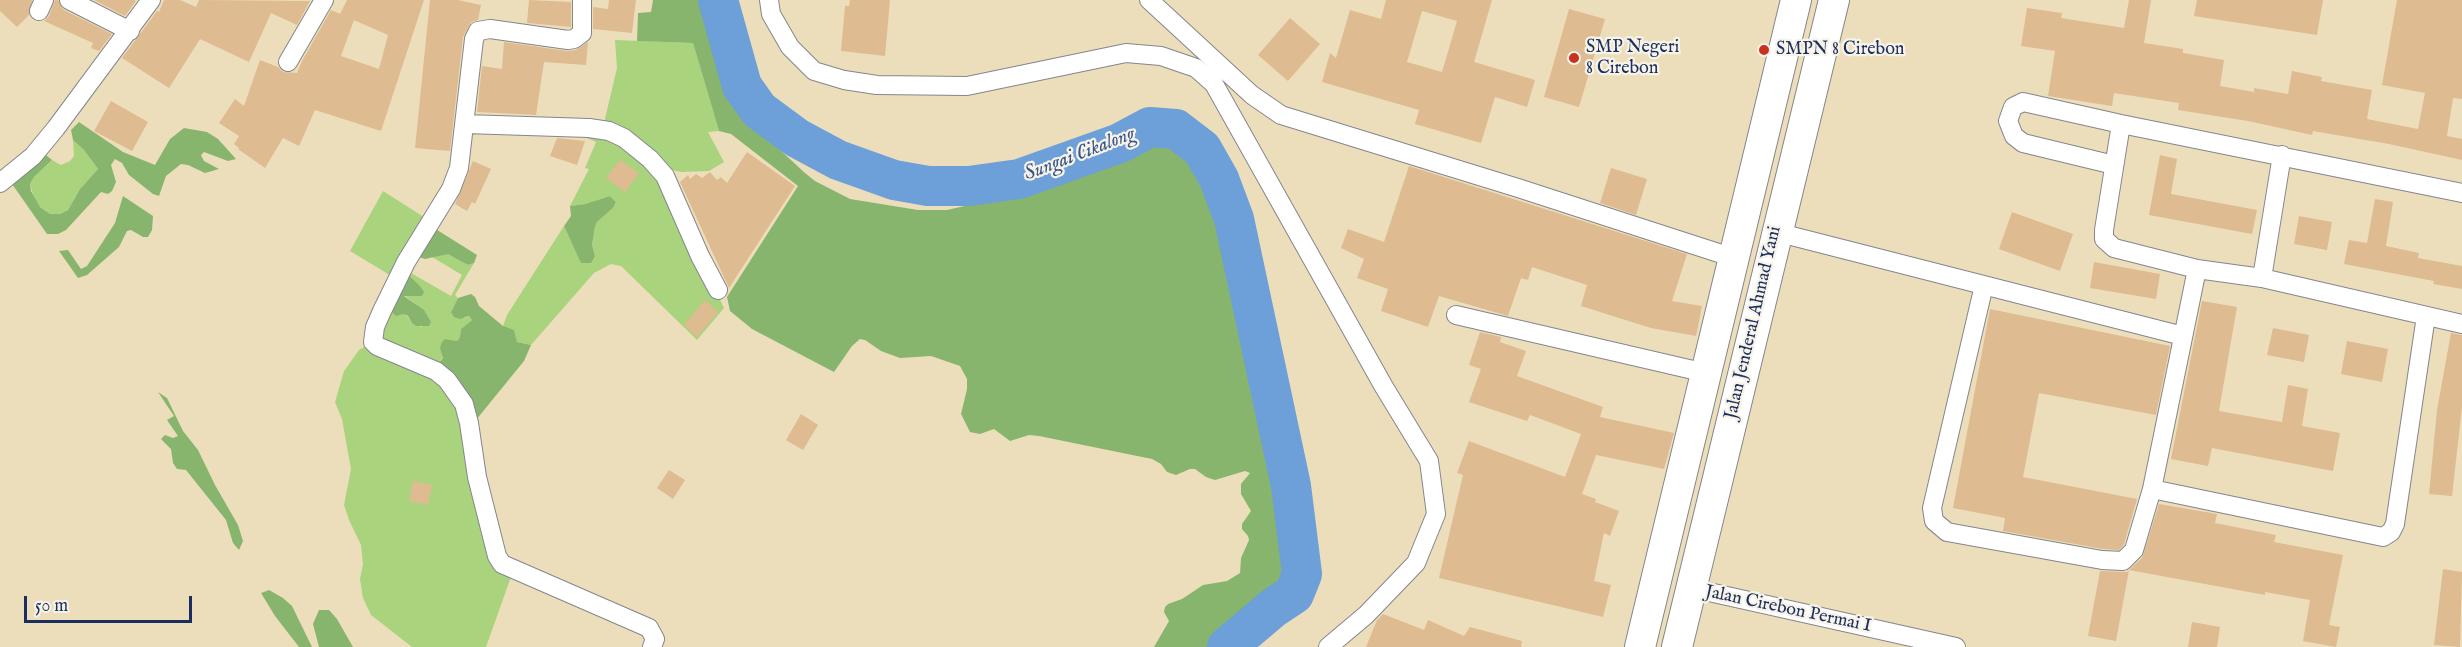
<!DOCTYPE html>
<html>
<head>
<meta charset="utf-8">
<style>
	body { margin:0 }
	#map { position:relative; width:2462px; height:647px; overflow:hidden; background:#eddebb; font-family:"IM FELL English",serif }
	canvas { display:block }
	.scale { position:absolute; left:24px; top:596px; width:168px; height:27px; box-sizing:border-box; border:3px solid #1b2f5e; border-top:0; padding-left:8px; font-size:18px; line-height:21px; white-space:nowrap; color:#1b2f5e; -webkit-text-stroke:4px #f7f3e8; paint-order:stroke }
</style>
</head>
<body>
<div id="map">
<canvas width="2462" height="647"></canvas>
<div class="scale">50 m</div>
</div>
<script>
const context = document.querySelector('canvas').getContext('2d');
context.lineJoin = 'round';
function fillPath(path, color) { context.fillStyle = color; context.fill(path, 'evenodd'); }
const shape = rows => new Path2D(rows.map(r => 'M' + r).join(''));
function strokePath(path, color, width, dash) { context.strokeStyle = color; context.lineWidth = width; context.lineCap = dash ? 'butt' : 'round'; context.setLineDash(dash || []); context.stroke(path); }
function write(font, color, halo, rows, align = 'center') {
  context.font = font + ' "IM FELL English",serif'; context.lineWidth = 4.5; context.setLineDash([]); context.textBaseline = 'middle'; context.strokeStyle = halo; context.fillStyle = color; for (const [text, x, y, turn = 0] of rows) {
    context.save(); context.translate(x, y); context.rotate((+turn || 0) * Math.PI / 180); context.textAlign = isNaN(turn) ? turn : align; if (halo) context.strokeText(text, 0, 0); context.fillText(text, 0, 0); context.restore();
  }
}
const green = shape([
	[615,40,693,43,719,131,708,132,724,162,709,171,681,172,663,168,603,127,617,68],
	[573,132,606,134,659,173,724,308,697,340,621,266,611,264,594,273,531,345,517,342,503,326,507,315,564,226,571,241,595,256,592,245,595,227,597,222,613,208,616,202,610,196,585,204,570,206,589,169,585,168,596,142],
	[73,140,84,150,98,169,80,189,68,210,60,214,50,214,40,207,34,198,30,184,34,177,52,160,61,165,70,161,74,156],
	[383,191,427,219,393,277,350,251],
	[448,253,468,265,474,263,455,295,458,298,451,312,465,318,469,316,472,320,461,329,460,337,457,341,445,339,443,357,437,365,381,342,389,305,408,317,412,323,422,327,417,305,404,295,409,295,405,272,419,257,411,273,451,296,462,275,432,257],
	[364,347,423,369,457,401,512,574,486,647,412,647,371,615,363,598,360,579,363,564,361,545,349,520,344,505,351,469,342,419,335,402,344,371,359,350]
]);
const forest = shape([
	[653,0,709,0,721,40,727,82,734,94,758,121,778,148,805,173,815,181,850,199,918,210,947,210,1026,192,1114,158,1144,143,1161,139,1171,140,1195,154,1202,161,1216,195,1233,255,1250,367,1273,439,1285,496,1292,563,1290,583,1281,596,1223,635,1213,647,1154,647,1169,621,1164,612,1165,607,1168,604,1182,599,1203,585,1227,581,1240,573,1241,558,1249,540,1248,536,1242,529,1242,524,1251,511,1241,494,1241,484,1250,473,1245,471,1215,480,1206,477,1195,469,1190,469,1176,475,1167,472,1161,464,1152,459,1039,436,1029,435,1010,441,994,429,980,434,970,432,961,414,967,389,967,379,960,366,931,356,900,358,881,351,865,340,860,339,852,346,834,372,752,329,730,311,727,297,798,186,731,134,719,131,693,43,637,41,638,13,651,12],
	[79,122,123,152,155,165,170,139,184,128,207,132,218,139,236,159,228,161,204,152,201,155,204,161,219,169,205,173,188,165,181,164,166,176,159,196,153,194,129,175,122,163,115,159,111,165,116,182,112,191,108,194,101,192,66,230,58,234,47,234,10,181,46,155,52,160,34,177,30,184,31,191,40,207,50,214,60,214,68,210,80,189,98,169,84,150,73,140,71,130],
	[123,196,153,216,152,230,148,237,143,237,131,230,127,231,119,247,87,275,78,278,59,251,68,250,81,269,87,266,115,223],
	[610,196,616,202,613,208,597,222,595,227,592,245,595,256,591,263,581,263,564,226,571,216,570,206,585,204],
	[434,228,477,255,474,263,468,265,448,254,425,259,415,256],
	[405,272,419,285,424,292,422,296,404,296,424,310,431,322,429,326,416,326,412,323,408,316,403,314,396,316,392,312,389,305],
	[471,294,475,297,479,306,503,326,514,330,517,342,531,345,524,361,476,420,437,365,443,358,440,348,442,342,445,339,457,341,460,337,461,329,472,320,469,316,460,319,454,317,451,312,458,298],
	[158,392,167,398,183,431,198,450,215,485,238,525,243,541,239,550,233,543,226,520,186,470,177,469,173,463,171,449,161,439,165,435,173,438,178,436,167,420,174,416],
	[269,590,283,598,292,606,312,647,299,647,275,616,261,593],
	[319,610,329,610,337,619,353,647,319,647,313,624]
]);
const river = shape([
	[718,0,742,86,759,110,797,138,838,160,894,180,928,186,969,186,1019,179,1120,143,1150,127,1176,129,1202,149,1219,179,1234,219,1291,486,1302,574,1294,594,1273,608,1227,647]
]);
const building = shape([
	[0,0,32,0,29,15,17,27,0,11],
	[55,0,58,0,64,10,112,34,99,51,91,48,93,43,44,21,49,16],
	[94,0,134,0,136,1,125,16],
	[164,0,180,0,196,7,199,0,310,1,297,25,271,13,249,62,200,39,169,88,122,58,157,11,159,12],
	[347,0,424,0,381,131,315,110,299,146,283,138,265,168,238,149,239,148,234,144,239,136,219,123,235,99,244,106,260,60,278,67,283,72,297,73,302,61,331,10,354,20,341,56,379,69,388,35,340,14],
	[430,0,458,0,481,5,478,20,471,22,463,37,450,151,415,148],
	[529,0,571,2,571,27,527,23],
	[609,0,636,0,632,33,593,29,593,7,608,9],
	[850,0,890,0,885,56,841,51,845,6,849,6],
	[1386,0,1492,0,1474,62,1535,80,1527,107,1495,97,1481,143,1415,124,1419,110,1322,82,1330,53,1336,58,1350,10,1381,19],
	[1422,11,1457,21,1442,72,1407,62],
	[2129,0,2151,0,2144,43,2183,49,2183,53,2224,60,2220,86,2254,92,2254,88,2288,94,2292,71,2322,77,2321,81,2372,90,2367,119,2418,129,2425,93,2382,85,2397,0,2462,0,2462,99,2453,98,2447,136,2462,139,2462,160,2389,144,2313,131,2312,135,2248,121,2178,110,2179,103,2114,93,2112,106,2048,96,2055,51,2021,46,2027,8,2062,13,2061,18,2124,28],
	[2197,0,2323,0,2317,35,2194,16],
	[1569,9,1605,19,1579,107,1544,97],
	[1290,18,1320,44,1288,81,1258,55],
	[504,42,567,51,576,50,588,42,586,65,544,62,536,115,477,112,482,66,502,69],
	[111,101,148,122,132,151,94,131],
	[557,138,585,141,577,165,550,156],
	[747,152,795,186,729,288,680,182,688,175,690,179,696,174,702,178,710,172,717,180,721,177,727,183],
	[2160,155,2177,159,2171,194,2257,210,2252,234,2149,215],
	[620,160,639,173,625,192,606,178],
	[473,161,491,169,475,204,472,202,467,211,455,204],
	[1409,166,1687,254,1672,301,1702,306,1696,336,1651,328,1581,306,1587,285,1532,267,1528,280,1521,278,1508,316,1439,296,1428,327,1381,311,1388,289,1357,278,1364,259,1341,248,1348,229,1384,242],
	[1611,168,1647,179,1636,215,1600,203],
	[2375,199,2393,202,2386,246,2419,253,2418,258,2462,266,2462,289,2433,284,2434,281,2344,264,2349,240,2367,243],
	[2012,212,2073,234,2060,271,1999,249],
	[2299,216,2332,222,2327,250,2294,244],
	[2094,262,2160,274,2156,299,2090,288],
	[705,300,718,312,697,337,684,325],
	[2202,301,2237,307,2219,411,2282,422,2288,385,2308,389,2302,426,2340,433,2333,471,2212,448,2208,466,2171,459],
	[1990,309,2170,346,2156,415,2039,393,2023,477,2137,499,2124,544,2119,550,2103,549,2003,531,2005,518,1953,508],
	[2273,328,2309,335,2304,362,2267,355],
	[1480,332,1501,337,1500,342,1526,351,1517,376,1603,407,1600,417,1674,433,1664,469,1596,455,1582,494,1596,499,1595,502,1619,511,1610,536,1604,533,1594,581,1611,585,1603,617,1439,578,1463,475,1457,473,1469,441,1565,477,1581,434,1530,415,1527,421,1469,402,1481,369,1469,365],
	[2451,333,2462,335,2462,407,2452,496,2429,494,2437,410],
	[2347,341,2388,349,2382,382,2341,374],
	[801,414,818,425,803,450,786,440],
	[669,470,685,480,673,499,657,488],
	[413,481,432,485,428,505,409,501],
	[2159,504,2217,514,2215,523,2276,535,2274,542,2343,555,2329,625,2340,627,2336,647,2303,641,2310,600,2265,592,2265,595,2129,570,2116,641,2088,636,2100,571,2127,572,2142,558],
	[2443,569,2462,572,2460,647,2434,645],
	[1383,614,1424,630,1428,620,1464,636,1470,627,1522,641,1521,647,1366,647,1377,620],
	[2192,622,2220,627,2217,647,2188,647]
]);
const minor = shape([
	[69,0,130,31],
	[582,0,582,33,574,39,568,40,490,29,478,31,474,39,459,168,451,189,406,262,382,311,375,327,373,342,377,346,436,371,447,380,464,404,469,423,477,477,497,556,502,564,649,628,655,639,652,647],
	[769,0,771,14,790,47,814,71,844,80,877,85,967,86,1126,53,1161,56,1196,68,1214,84,1384,387,1429,461,1436,514,1416,563,1366,615,1328,647],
	[1149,0,1252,95,1281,115,1518,188,1734,258],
	[39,11,44,0],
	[288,62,324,0],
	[465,124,589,128,609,131,624,138,650,159,665,176,700,256,718,290],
	[2121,124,2462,193],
	[2114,165,2023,143,2014,136,2008,121,2013,107,2023,102,2121,124,2104,230,2104,239,2114,248,2197,269,2262,278,2462,324],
	[0,183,33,156,56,128,151,0],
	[1776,232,2183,336],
	[2262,278,2282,155],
	[1984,285,1932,508,1934,521,1947,532,2102,560,2123,561,2134,550,2152,489,2197,269],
	[1456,315,1706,373],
	[2152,489,2383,537,2391,532,2395,524,2426,316],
	[1691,588,1956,647]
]);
const trunk = shape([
	[1640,647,1796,0],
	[1677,647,1834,0]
]);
const markers = [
	[1764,50,6,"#c8321e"],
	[1574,58,6,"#c8321e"]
];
const poiNames = [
	["SMP Negeri",1586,48],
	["8 Cirebon",1586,69],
	["SMPN 8 Cirebon",1776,50]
];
const streetNames = [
	["Jalan Jenderal Ahmad Yani",1754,323,-77],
	["Jalan Cirebon Permai I",1788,610,12]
];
const waterNames = [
	["Sungai Cikalong",1080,155,-21]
];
fillPath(green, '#aad37e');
fillPath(forest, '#87b56d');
strokePath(river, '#6d9fd8', 40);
fillPath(building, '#debb90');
strokePath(minor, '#84868c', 20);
strokePath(trunk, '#84868c', 32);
strokePath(minor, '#fff', 18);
strokePath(trunk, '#fff', 30);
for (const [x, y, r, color] of markers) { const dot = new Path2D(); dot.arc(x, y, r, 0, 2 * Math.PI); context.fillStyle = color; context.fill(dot); strokePath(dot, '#f7f3e8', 2); }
write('18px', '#1b2f5e', '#f7f3e8', poiNames, 'left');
write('18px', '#1b2f5e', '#f7f3e8', streetNames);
write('italic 20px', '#385689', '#f7f3e8', waterNames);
</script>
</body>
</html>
